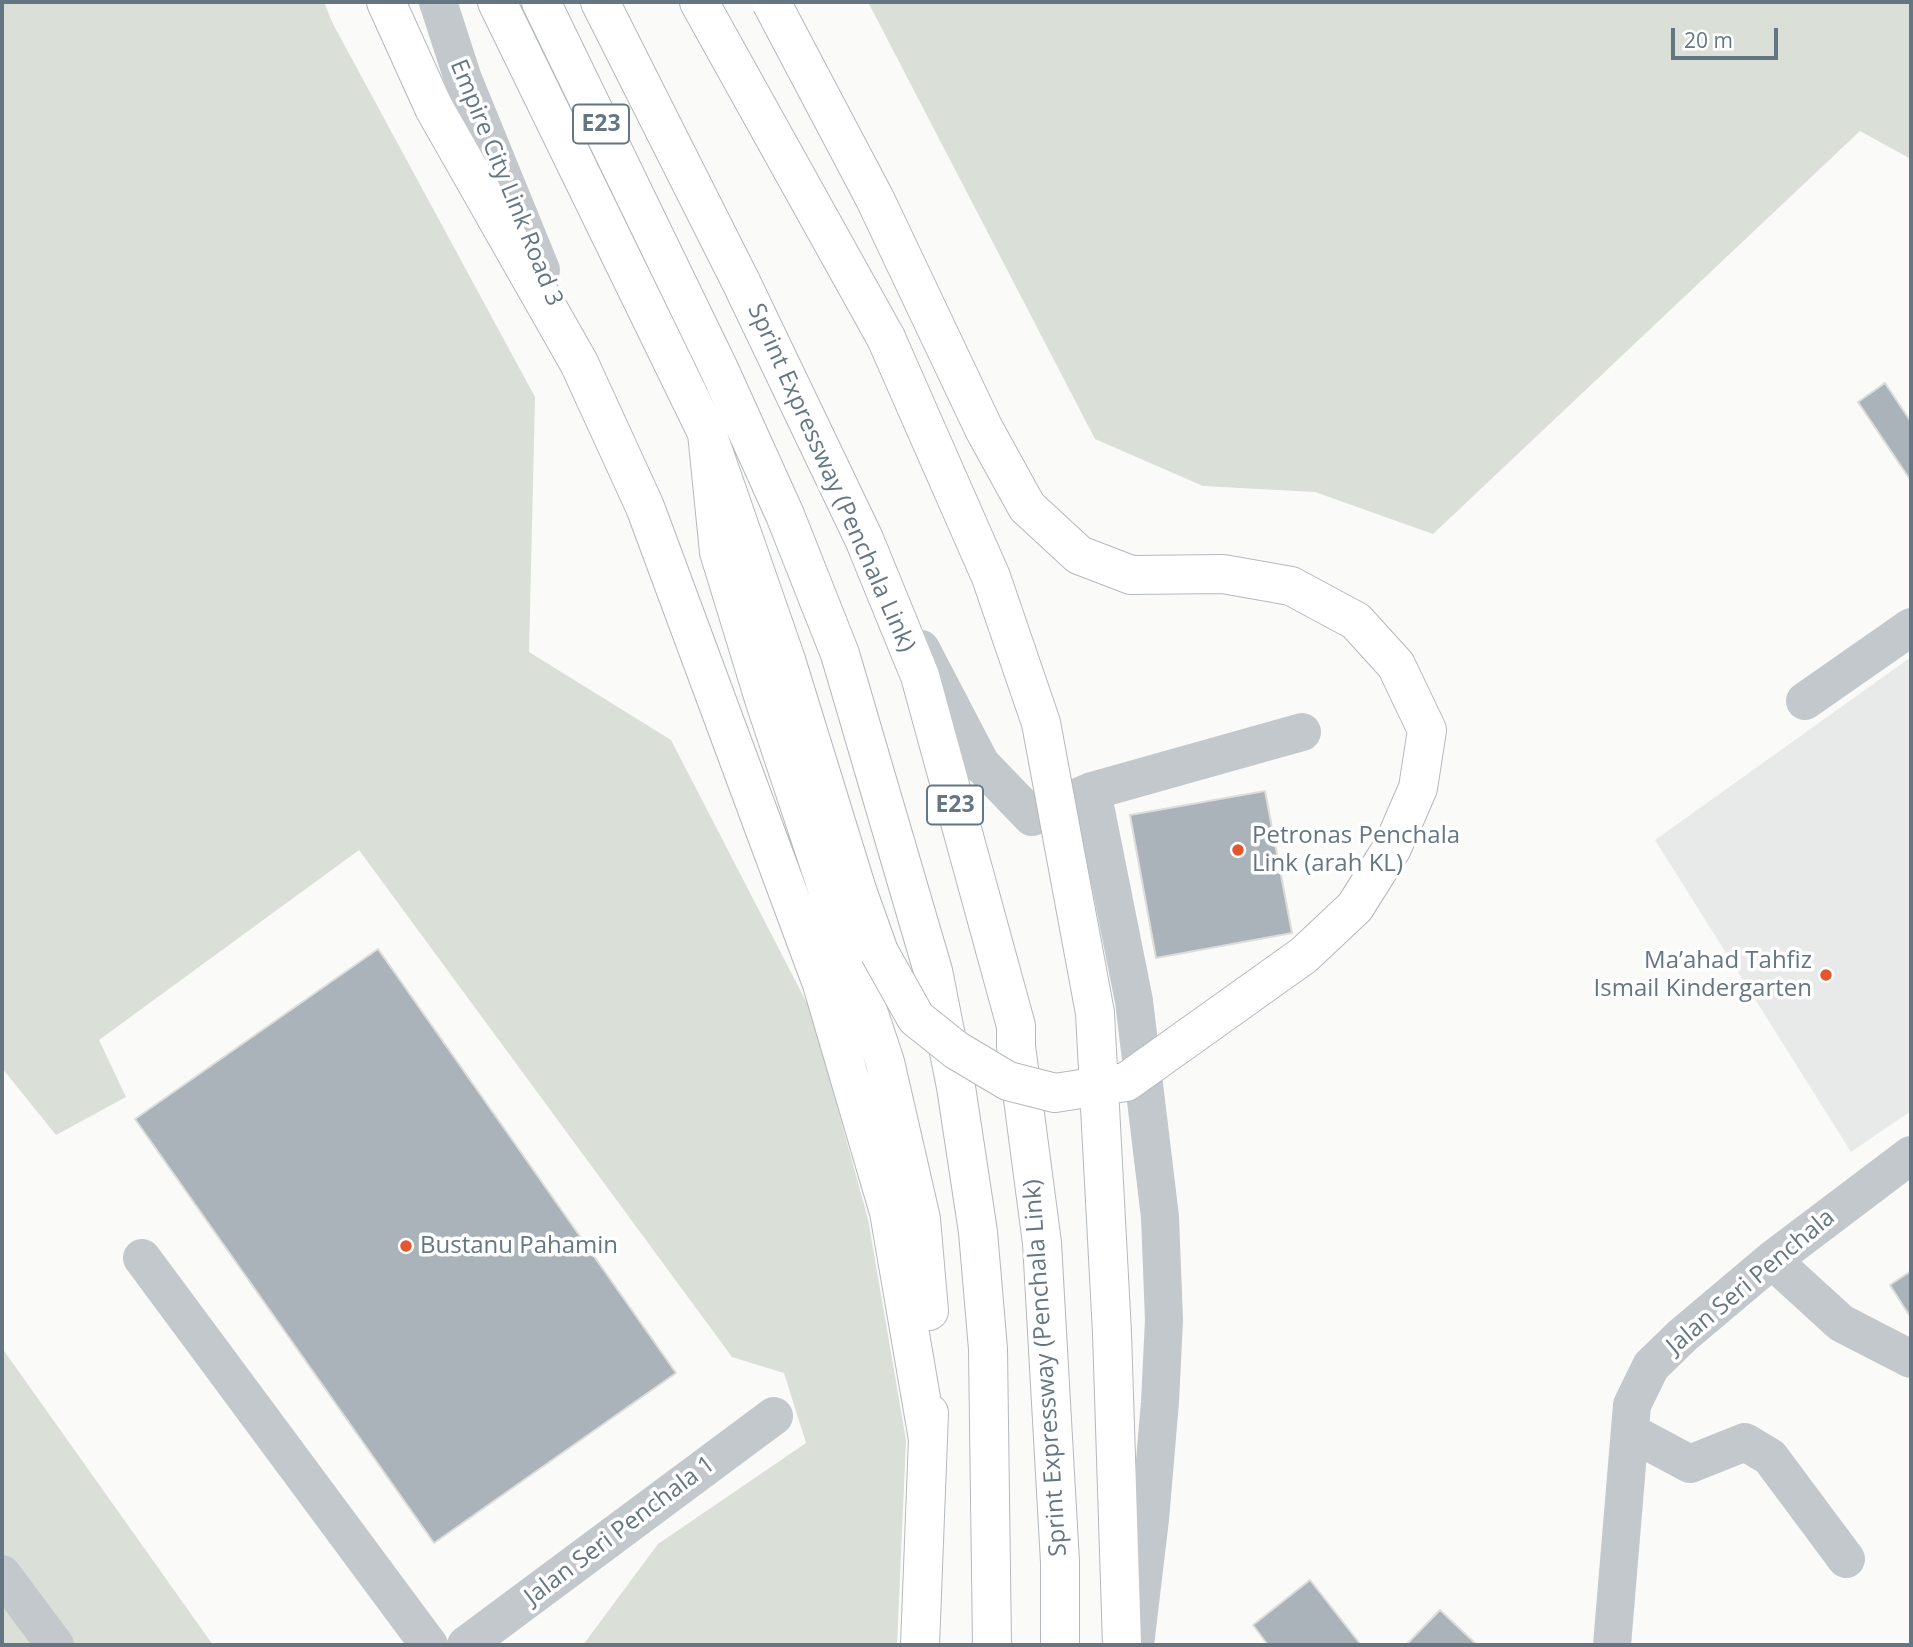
<!DOCTYPE html>
<html>
<head>
<meta charset="utf-8">
<style>
	body { margin:0 }
	#map { position:relative; width:1913px; height:1647px; overflow:hidden; background:#fafaf8; font-family:"Open Sans",sans-serif }
	canvas { display:block }
	.frame { position:absolute; inset:0; border:4px solid #657683; pointer-events:none }
	.scale { position:absolute; left:1671px; top:28px; width:107px; height:32px; box-sizing:border-box; border:4px solid #657683; border-top:0; padding-left:9px; font-size:21px; line-height:24px; white-space:nowrap; color:#657683; -webkit-text-stroke:5px #fff; paint-order:stroke }
</style>
</head>
<body>
<div id="map">
<canvas width="1913" height="1647"></canvas>
<div class="frame"></div>
<div class="scale">20 m</div>
</div>
<script>
const context = document.querySelector('canvas').getContext('2d');
context.lineJoin = 'round';
function fillPath(path, color) { context.fillStyle = color; context.fill(path, 'evenodd'); }
const shape = rows => new Path2D(rows.map(r => 'M' + r).join(''));
function strokePath(path, color, width, dash) { context.strokeStyle = color; context.lineWidth = width; context.lineCap = dash ? 'butt' : 'round'; context.setLineDash(dash || []); context.stroke(path); }
function write(font, color, halo, rows, align = 'center') {
  context.font = font + ' "Open Sans",sans-serif'; context.lineWidth = 7; context.setLineDash([]); context.textBaseline = 'middle'; context.strokeStyle = halo; context.fillStyle = color; for (const [text, x, y, turn = 0] of rows) {
    context.save(); context.translate(x, y); context.rotate((+turn || 0) * Math.PI / 180); context.textAlign = isNaN(turn) ? turn : align; if (halo) context.strokeText(text, 0, 0); context.fillText(text, 0, 0); context.restore();
  }
}
const built = shape([
	[1911,657,1911,1111,1851,1152,1655,840]
]);
const green = shape([
	[2,2,324,2,333,24,535,397,529,652,671,740,811,1011,868,1219,906,1440,897,1645,583,1645,658,1544,806,1443,784,1373,732,1357,359,850,99,1040,126,1097,56,1135,2,1068],
	[868,2,1911,2,1911,159,1860,131,1433,534,1315,492,1203,486,1095,439],
	[2,1348,213,1645,2,1645]
]);
const building = shape([
	[1885,383,1911,422,1911,481,1858,402,1885,383],
	[1265,791,1292,933,1156,958,1130,815,1265,791],
	[378,949,676,1373,434,1543,135,1119,378,949],
	[1911,1271,1911,1318,1890,1285,1911,1271],
	[1310,1580,1361,1645,1268,1645,1253,1625,1310,1580],
	[1440,1610,1477,1645,1406,1645,1440,1610]
]);
const minor = shape([
	[438,2,463,79,541,270],
	[921,649,981,764,1032,817,1092,791,1302,732],
	[1805,701,1911,627],
	[1092,791,1134,1001,1160,1217,1164,1320,1160,1402,1150,1519,1135,1645],
	[142,1258,429,1645],
	[1772,1260,1841,1323,1911,1359],
	[1630,1432,1690,1464,1745,1442,1770,1457,1846,1559],
	[2,1574,55,1645],
	[466,1645,774,1416],
	[1612,1645,1632,1405,1651,1366,1683,1335,1772,1260,1911,1155]
]);
const highway = shape([
	[386,2,434,108,579,363,645,507,822,984,889,1212,928,1439],
	[497,2,707,433,786,660,857,890,879,952],
	[541,2,719,369,785,515,840,654,933,971,956,1087,978,1232,988,1349,992,1645],
	[600,2,741,282,864,539,920,676,1016,1026,1016,1046,1042,1243,1060,1562,1060,1645],
	[699,2,886,338],
	[707,433,719,552,764,699,885,1062,921,1219,929,1311],
	[1112,1333,1122,1645],
	[920,1645,929,1413]
]);
const highwayBridge = shape([
	[771,2,875,199,984,429,1027,507,1079,555,1131,575,1223,574,1291,586,1356,621,1396,665,1427,730,1418,788,1392,848,1355,907,1304,955,1126,1082,1055,1093,1008,1081,956,1050,916,1018,879,952],
	[886,338,991,577,1041,723,1095,1013,1112,1333]
]);
const markers = [
	[1238,850,7,"#e4572e"],
	[1826,975,7,"#e4572e"],
	[406,1246,7,"#e4572e"]
];
const shields = [
	[601,124,56],
	[955,805,56]
];
const shieldNames = [
	["E23",601,124],
	["E23",955,805]
];
const streetNames = [
	["Empire City Link Road 3",506,183,68],
	["Sprint Expressway (Penchala Link)",831,478,66],
	["Jalan Seri Penchala",1751,1282,-40],
	["Sprint Expressway (Penchala Link)",1046,1368,-94],
	["Jalan Seri Penchala 1",620,1531,-37]
];
const poiNames = [
	["Petronas Penchala",1252,836],
	["Link (arah KL)",1252,864],
	["Ma’ahad Tahfiz",1812,961,"right"],
	["Ismail Kindergarten",1812,989,"right"],
	["Bustanu Pahamin",420,1246]
];
fillPath(built, '#e8e9e9');
fillPath(green, '#dadfd7');
fillPath(building, '#aab3b9');
strokePath(building, '#dcdcda', 2);
strokePath(highway, '#b4b9bd', 40);
strokePath(minor, '#c3c8cc', 38);
strokePath(highway, '#fff', 38);
strokePath(highwayBridge, '#b4b9bd', 40, []);
strokePath(highwayBridge, '#fff', 38);
for (const [x, y, r, color] of markers) { const dot = new Path2D(); dot.arc(x, y, r, 0, 2 * Math.PI); context.fillStyle = color; context.fill(dot); strokePath(dot, '#fff', 2.5); }
for (const [x, y, w] of shields) { const box = new Path2D(); box.roundRect(x - w / 2, y - 19.5, w, 39, 5); context.fillStyle = '#fff'; context.fill(box); strokePath(box, '#657683', 2); }
write('bold 23px', '#657683', null, shieldNames);
write('24px', '#657683', '#fff', streetNames);
write('24px', '#657683', '#fff', poiNames, 'left');
</script>
</body>
</html>
